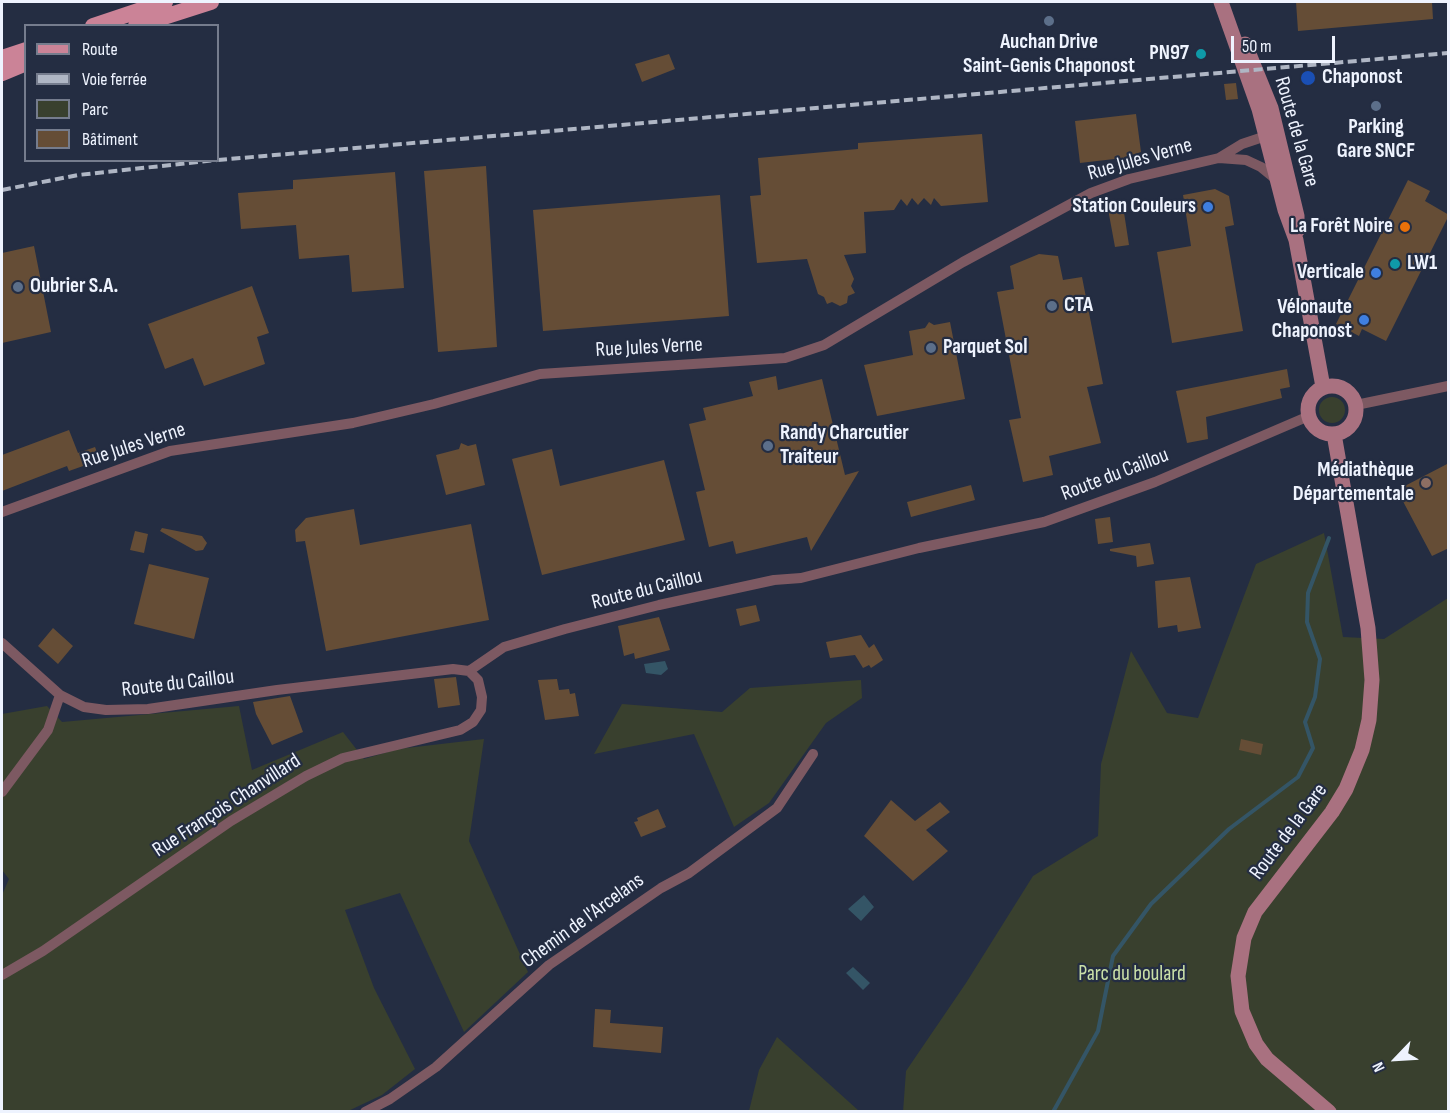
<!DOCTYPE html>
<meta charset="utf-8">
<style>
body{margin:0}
#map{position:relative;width:1450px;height:1113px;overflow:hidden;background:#242d42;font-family:"Sofia Sans Condensed",sans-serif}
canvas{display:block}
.frame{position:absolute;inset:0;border:3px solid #eef3fe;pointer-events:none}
.legend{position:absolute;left:24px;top:24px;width:195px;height:138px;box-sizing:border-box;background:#242d42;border:2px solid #757c8d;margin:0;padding:8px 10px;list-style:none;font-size:18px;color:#eef3fe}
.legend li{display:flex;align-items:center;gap:12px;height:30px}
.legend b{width:30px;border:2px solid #757c8d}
.north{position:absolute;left:1366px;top:1029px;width:60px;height:60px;-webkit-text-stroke:4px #242d42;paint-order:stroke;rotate:245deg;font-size:16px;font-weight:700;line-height:24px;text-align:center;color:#eef3fe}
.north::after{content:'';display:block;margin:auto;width:21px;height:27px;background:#eef3fe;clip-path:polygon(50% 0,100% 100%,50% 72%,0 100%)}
.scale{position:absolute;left:1231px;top:36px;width:104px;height:27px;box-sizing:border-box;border:3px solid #eef3fe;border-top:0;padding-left:8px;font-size:18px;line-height:21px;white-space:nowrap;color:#eef3fe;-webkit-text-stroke:4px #242d42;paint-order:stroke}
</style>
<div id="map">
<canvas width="1450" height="1113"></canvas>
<div class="frame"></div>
<ul class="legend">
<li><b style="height:8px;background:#cb8397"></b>Route</li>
<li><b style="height:8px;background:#afb6c4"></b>Voie ferrée</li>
<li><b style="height:16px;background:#39402e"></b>Parc</li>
<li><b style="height:16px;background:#654d36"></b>Bâtiment</li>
</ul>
<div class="north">N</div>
<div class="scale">50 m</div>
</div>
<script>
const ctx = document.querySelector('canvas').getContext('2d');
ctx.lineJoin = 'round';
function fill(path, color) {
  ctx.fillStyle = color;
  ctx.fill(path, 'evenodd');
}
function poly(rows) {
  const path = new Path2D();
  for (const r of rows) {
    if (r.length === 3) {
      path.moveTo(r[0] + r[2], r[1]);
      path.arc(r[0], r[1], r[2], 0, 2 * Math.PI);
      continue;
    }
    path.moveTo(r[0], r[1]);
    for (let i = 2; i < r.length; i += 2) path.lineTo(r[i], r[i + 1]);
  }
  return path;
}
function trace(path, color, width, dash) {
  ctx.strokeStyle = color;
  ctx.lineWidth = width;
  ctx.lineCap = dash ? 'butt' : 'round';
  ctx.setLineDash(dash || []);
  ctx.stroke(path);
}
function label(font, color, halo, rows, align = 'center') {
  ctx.font = font + ' "Sofia Sans Condensed",sans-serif';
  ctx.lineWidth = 4.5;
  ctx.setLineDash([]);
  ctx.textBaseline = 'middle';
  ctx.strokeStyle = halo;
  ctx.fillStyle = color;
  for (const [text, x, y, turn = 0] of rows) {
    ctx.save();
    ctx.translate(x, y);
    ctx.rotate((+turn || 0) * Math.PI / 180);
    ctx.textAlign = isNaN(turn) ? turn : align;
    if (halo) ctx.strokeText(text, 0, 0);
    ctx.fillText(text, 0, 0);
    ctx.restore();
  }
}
const green = poly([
 [1332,410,13],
 [1324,533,1343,637,1384,639,1448,598,1448,1111,903,1112,906,1071,966,983,1033,876,1098,836,1101,764,1131,651,1167,713,1198,718,1256,564],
 [861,680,862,698,826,723,769,803,734,827,694,734,594,754,622,704,722,712,750,688],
 [47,706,62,722,239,706,252,770,343,732,364,759,398,749,484,739,469,841,528,972,464,1032,400,893,345,910,374,988,415,1069,382,1095,346,1112,2,1111,2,895,9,879,2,870,2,714],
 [777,1037,859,1111,749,1111,759,1070]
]);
const water = poly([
 [665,661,668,669,661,675,646,673,644,664],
 [864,895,874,907,861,921,848,909],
 [853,967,870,983,863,990,846,973]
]);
const stream = poly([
 [1053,1112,1098,1031,1113,956,1151,904,1229,829,1298,777,1313,748,1305,722,1315,697,1320,659,1307,622,1308,593,1329,538]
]);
const building = poly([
 [1296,2,1432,2,1433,19,1298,31],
 [669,54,675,69,642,82,635,64],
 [1236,83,1238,99,1226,100,1224,84],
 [1136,114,1141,152,1123,158,1080,163,1075,121],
 [982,134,988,202,941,206,934,198,931,205,924,198,918,205,912,198,907,206,901,199,894,210,864,212,866,253,844,255,854,279,851,286,855,293,848,296,847,303,840,306,832,302,827,304,824,297,818,294,807,259,757,263,750,196,761,195,758,158,858,149,858,143],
 [486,166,497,347,438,352,424,171],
 [395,172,404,288,352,292,349,255,299,259,296,225,241,229,238,193,293,189,293,180],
 [1408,180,1430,191,1425,201,1449,215,1386,341,1362,329,1359,336,1336,324],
 [1215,189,1229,196,1234,225,1225,227,1243,331,1172,343,1157,252,1191,246,1183,195],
 [720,195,729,316,543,331,533,210],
 [1123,206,1129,245,1115,247,1108,209],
 [34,246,51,332,2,343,2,253],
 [1039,254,1058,256,1063,280,1082,277,1103,384,1087,387,1101,443,1049,456,1053,475,1023,482,1009,420,1021,418,997,292,1014,289,1010,266],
 [252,286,269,333,257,337,265,364,204,386,193,358,165,369,148,324],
 [929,322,934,325,950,322,965,399,877,416,864,365,913,355,909,331,925,328],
 [1287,369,1290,387,1280,389,1282,398,1206,417,1208,439,1187,443,1176,391],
 [776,376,778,390,822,379,845,475,859,471,811,551,807,537,736,554,733,541,709,547,696,492,705,490,689,424,706,420,703,408,753,396,749,382],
 [69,430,78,453,95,447,100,460,69,471,67,466,2,491,2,455],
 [461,443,468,446,476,444,485,485,446,495,436,455,459,449],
 [552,449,560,486,664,460,685,540,542,575,512,459],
 [1449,463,1449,548,1432,556,1397,490],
 [971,485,975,500,911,517,907,502],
 [354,509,360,545,471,524,489,620,326,651,305,541,296,542,295,530,306,518],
 [1110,517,1113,542,1098,544,1095,519],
 [162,528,202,536,207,543,203,550,196,551,160,531],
 [135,531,148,534,144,553,130,550],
 [1150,543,1154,564,1137,567,1136,556,1110,551,1110,549],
 [149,564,209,578,194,639,134,624],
 [1190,577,1201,628,1178,632,1177,625,1158,628,1155,581],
 [756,605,760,621,740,626,736,609],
 [659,617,670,650,635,659,634,653,624,656,618,626],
 [53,628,73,646,58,664,38,646],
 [861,635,869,648,874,644,883,660,871,668,869,665,863,668,855,655,830,658,826,642],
 [456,677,460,705,438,708,434,679],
 [557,679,559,690,569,689,570,694,575,693,579,716,545,720,538,680],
 [290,696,303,732,272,745,256,714,253,702],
 [1241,739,1263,744,1261,755,1239,750],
 [891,800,915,821,940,802,950,812,926,830,948,851,913,881,864,836],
 [658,809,666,827,641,837,634,822,638,821,637,818],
 [595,1009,611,1010,610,1023,663,1027,661,1053,593,1047]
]);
const minor = poly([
 [1219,158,1246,160,1261,167,1277,180],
 [1356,405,1448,386],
 [2,512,170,451,353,423,434,404,540,374,785,358,824,345,963,262,1091,193,1129,179,1219,158,1242,144,1266,136],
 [2,643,60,695,84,707,106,710,148,709,277,690,453,669,469,671,504,647,565,629,659,605,774,580,801,578,919,548,1044,522,1155,482,1309,416],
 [2,792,48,730,60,695],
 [2,975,43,951,231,821,306,776,343,758,460,730,473,722,481,710,482,697,478,680,469,671],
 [365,1112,390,1099,436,1067,549,965,661,888,689,873,777,808,813,754]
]);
const secondary = poly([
 [1221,2,1259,109,1285,210,1296,240,1323,387],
 [1245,44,1271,108,1297,216,1297,231],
 [1332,410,24],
 [1329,1112,1267,1059,1256,1044,1242,1011,1238,976,1244,938,1255,912,1332,812,1346,789,1362,750,1369,720,1372,680,1368,628,1334,434]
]);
const primary = poly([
 [93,26,165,2],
 [136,26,211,2],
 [2,58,26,50],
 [2,73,26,63]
]);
const rail = poly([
 [218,160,1448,53],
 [2,190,78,175,217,160]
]);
const markers = [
 [1049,21,6,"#5c6f8a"],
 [1201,54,6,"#0f9aa8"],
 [1308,78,8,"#1a4fb4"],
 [1376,106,6,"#5c6f8a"],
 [1208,207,6,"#3f7fe0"],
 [1405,227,6,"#e8710a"],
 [1395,264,6,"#0f9aa8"],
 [1376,273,6,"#3f7fe0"],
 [18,287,6,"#5c6f8a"],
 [1052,306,6,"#5c6f8a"],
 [1364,320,6,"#3f7fe0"],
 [931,348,6,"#5c6f8a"],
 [768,446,6,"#5c6f8a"],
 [1426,483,6,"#8d6e63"]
];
const poiNames = [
 ["Auchan Drive",1049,43,"center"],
 ["Saint-Genis Chaponost",1049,67,"center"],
 ["PN97",1189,54],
 ["Chaponost",1322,78,"left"],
 ["Parking",1376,128,"center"],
 ["Gare SNCF",1376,152,"center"],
 ["Station Couleurs",1196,207],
 ["La Forêt Noire",1393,227],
 ["LW1",1407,264,"left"],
 ["Verticale",1364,273],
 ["Oubrier S.A.",30,287,"left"],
 ["CTA",1064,306,"left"],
 ["Vélonaute",1352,308],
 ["Chaponost",1352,332],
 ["Parquet Sol",943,348,"left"],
 ["Randy Charcutier",780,434,"left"],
 ["Traiteur",780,458,"left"],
 ["Médiathèque",1414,471],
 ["Départementale",1414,495]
];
const streetNames = [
 ["Route de la Gare",1296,132,74],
 ["Rue Jules Verne",1140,160,-16],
 ["Rue Jules Verne",649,348,-3],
 ["Rue Jules Verne",134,446,-18],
 ["Route du Caillou",1115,475,-21],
 ["Route du Caillou",647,590,-14],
 ["Route du Caillou",178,684,-7],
 ["Rue François Chanvillard",227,806,-33],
 ["Route de la Gare",1289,832,-53],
 ["Chemin de l'Arcelans",583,921,-36]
];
const parkNames = [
 ["Parc du boulard",1132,975]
];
fill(green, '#39402e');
fill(water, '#345566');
trace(stream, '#345566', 4);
fill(building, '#654d36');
trace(minor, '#7d5962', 10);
trace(secondary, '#a97180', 15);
trace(primary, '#cb8397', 16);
trace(rail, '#afb6c4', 4, [9, 4.5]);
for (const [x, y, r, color] of markers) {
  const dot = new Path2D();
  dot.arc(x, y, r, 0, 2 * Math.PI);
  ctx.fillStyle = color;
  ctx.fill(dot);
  trace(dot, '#242d42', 2);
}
label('bold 21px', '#eef3fe', '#242d42', poiNames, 'right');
label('21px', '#eef3fe', '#242d42', streetNames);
label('21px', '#cae0a8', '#242d42', parkNames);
</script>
